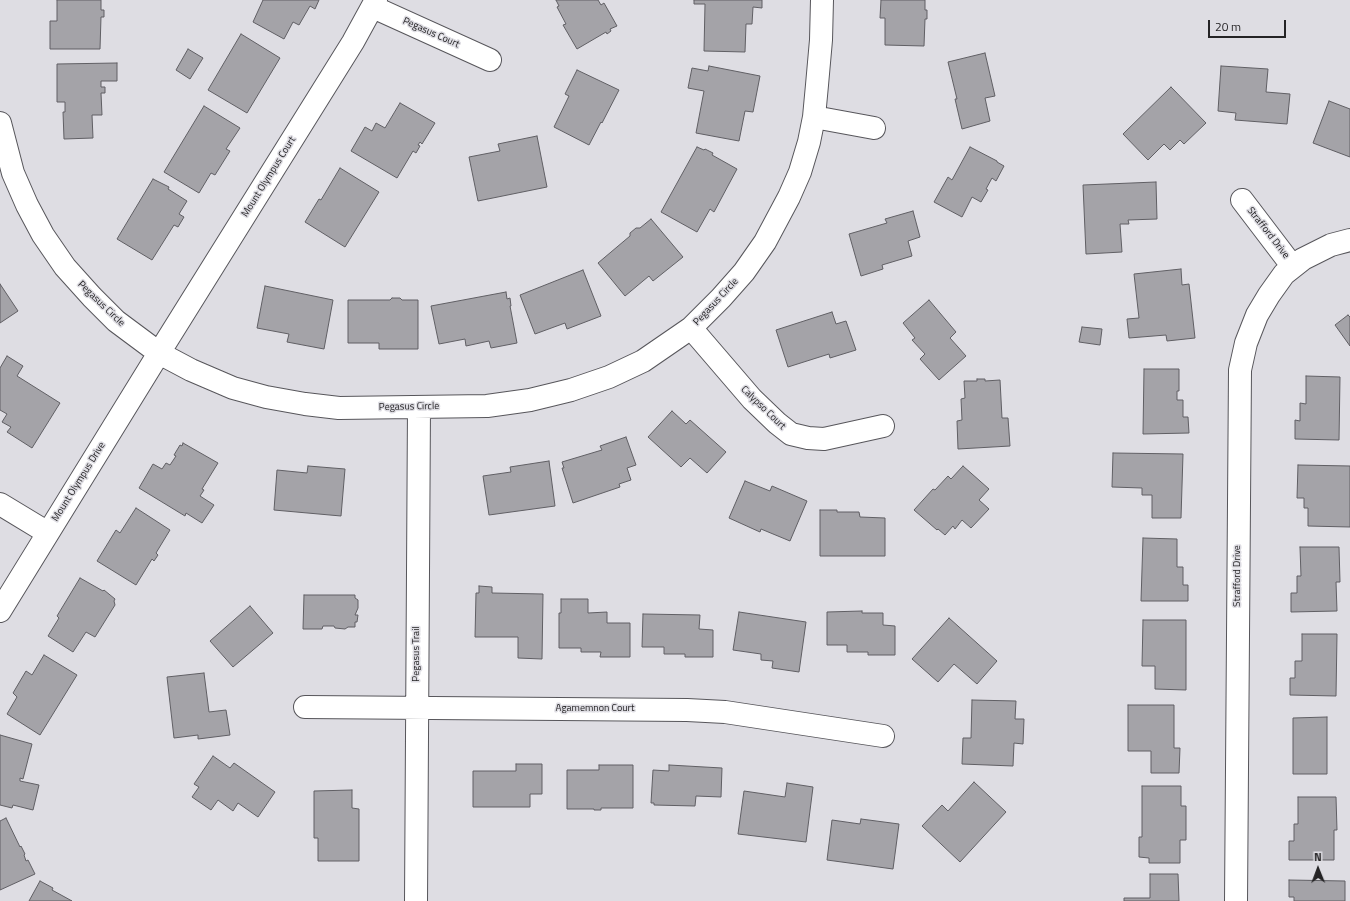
<!DOCTYPE html>
<style>
body{margin:0}
#map{position:relative;width:1350px;height:901px;overflow:hidden;background:#dedde3;font-family:"Titillium Web",sans-serif}
canvas{display:block}
.north{position:absolute;left:1298px;top:849px;width:40px;height:40px;-webkit-text-stroke:3px #dedde3;paint-order:stroke;rotate:359deg;font-size:11px;font-weight:700;line-height:16px;text-align:center;color:#242325}
.north::after{content:'';display:block;margin:auto;width:14px;height:18px;background:#242325;clip-path:polygon(50% 0,100% 100%,50% 72%,0 100%)}
.scale{position:absolute;left:1208px;top:20px;width:78px;height:18px;box-sizing:border-box;border:2px solid #242325;border-top:0;padding-left:5px;font-size:12px;line-height:14px;white-space:nowrap;color:#242325;-webkit-text-stroke:3px #dedde3;paint-order:stroke}
</style>
<div id="map">
<canvas width="1350" height="901"></canvas>
<div class="north">N</div>
<div class="scale">20 m</div>
</div>
<script>
const ctx = document.querySelector('canvas').getContext('2d');
ctx.lineJoin = 'round';
function fill(path, color) {
  ctx.fillStyle = color;
  ctx.fill(path, 'evenodd');
}
function poly(rows) {
  const path = new Path2D();
  for (const r of rows) {
    path.moveTo(r[0], r[1]);
    for (let i = 2; i < r.length; i += 2) path.lineTo(r[i], r[i + 1]);
  }
  return path;
}
function trace(path, color, width, dash) {
  ctx.strokeStyle = color;
  ctx.lineWidth = width;
  ctx.lineCap = dash ? 'butt' : 'round';
  ctx.setLineDash(dash || []);
  ctx.stroke(path);
}
function label(font, color, halo, rows, align = 'center') {
  ctx.font = font + ' "Titillium Web",sans-serif';
  ctx.lineWidth = 3;
  ctx.setLineDash([]);
  ctx.textBaseline = 'middle';
  ctx.strokeStyle = halo;
  ctx.fillStyle = color;
  for (const [text, x, y, turn = 0] of rows) {
    ctx.save();
    ctx.translate(x, y);
    ctx.rotate((+turn || 0) * Math.PI / 180);
    ctx.textAlign = isNaN(turn) ? turn : align;
    if (halo) ctx.strokeText(text, 0, 0);
    ctx.fillText(text, 0, 0);
    ctx.restore();
  }
}
const building = poly([
 [57,0,101,0,101,10,104,10,104,17,101,17,100,49,50,49,50,21,57,21,57,0],
 [263,0,319,0,315,9,310,6,299,25,293,22,284,39,253,22,263,0],
 [556,0,598,0,601,5,604,3,617,26,610,29,611,31,607,34,606,32,577,49,563,25,566,24,557,7,559,6,556,0],
 [694,0,762,0,762,8,753,7,752,24,746,24,745,52,704,51,705,4,694,4,694,0],
 [881,0,925,0,925,10,927,10,927,19,925,19,924,46,885,45,885,18,880,18,881,0],
 [241,34,280,58,247,113,208,90,241,34],
 [188,49,203,58,190,79,176,70,188,49],
 [985,53,995,96,985,98,990,121,962,129,955,99,957,99,948,62,985,53],
 [117,63,117,81,101,81,101,87,105,87,105,93,101,93,102,115,92,115,93,138,64,139,63,112,65,112,65,102,57,102,57,64,117,63],
 [709,66,760,76,753,112,745,111,739,141,696,133,704,91,688,88,692,68,708,71,709,66],
 [1221,66,1268,69,1266,92,1290,94,1287,124,1235,120,1236,113,1218,111,1221,66],
 [577,70,619,90,602,123,601,122,589,145,554,127,569,96,565,94,577,70],
 [1171,87,1206,123,1184,144,1180,140,1170,150,1164,144,1148,160,1123,134,1171,87],
 [1329,101,1350,109,1350,157,1313,143,1329,101],
 [400,103,435,123,422,144,420,142,418,145,420,146,416,153,413,151,397,178,351,151,365,127,372,131,376,123,385,128,400,103],
 [204,106,240,128,226,149,230,151,215,175,211,173,199,193,164,172,204,106],
 [537,136,547,187,478,201,469,157,500,151,498,144,537,136],
 [697,147,704,150,705,149,713,153,712,155,737,169,714,212,710,209,697,232,661,212,697,147],
 [970,147,997,161,997,162,1004,166,996,181,992,178,986,189,988,190,981,202,972,197,962,217,934,202,948,177,952,180,970,147],
 [340,168,379,192,345,247,305,222,319,199,321,200,340,168],
 [153,179,169,187,168,189,187,201,179,214,184,217,178,227,174,225,152,260,117,239,153,179],
 [1156,182,1157,219,1128,220,1129,224,1120,224,1122,252,1086,254,1083,185,1156,182],
 [913,211,920,237,908,241,912,256,882,265,883,269,861,276,849,234,887,223,885,219,913,211],
 [651,219,683,257,653,281,649,276,625,296,598,263,630,236,630,233,636,228,640,228,651,219],
 [1181,269,1182,285,1189,284,1195,338,1167,341,1166,335,1129,338,1127,319,1139,318,1134,274,1181,269],
 [583,270,601,316,567,329,565,323,535,334,520,295,583,270],
 [0,284,18,311,0,323,0,284],
 [265,286,333,300,324,349,287,342,289,334,257,328,265,286],
 [506,292,507,299,510,298,511,306,510,306,517,343,491,348,489,341,466,346,465,339,439,344,431,306,506,292],
 [392,298,400,298,402,300,418,300,418,349,379,349,379,343,348,343,348,300,390,300,392,298],
 [929,300,956,332,950,338,966,356,939,380,920,359,925,354,912,340,915,338,903,323,929,300],
 [832,312,836,324,846,321,856,350,830,358,829,354,788,367,776,330,832,312],
 [1348,315,1350,317,1350,346,1335,325,1348,315],
 [1082,327,1102,329,1100,345,1079,342,1082,327],
 [7,356,23,366,17,376,60,403,32,448,7,432,11,427,2,422,7,414,0,410,0,368,7,356],
 [1144,369,1179,369,1179,391,1177,391,1177,400,1183,400,1183,417,1188,417,1189,433,1143,434,1144,369],
 [1306,376,1340,377,1339,440,1295,439,1295,420,1300,421,1300,403,1306,404,1306,376],
 [977,379,985,379,985,381,1000,380,1002,418,1008,418,1010,446,958,449,957,421,962,420,961,399,965,398,964,381,977,381,977,379],
 [672,411,686,424,690,420,726,452,707,473,690,458,681,467,648,437,672,411],
 [626,437,636,465,627,468,631,480,619,484,620,487,573,503,562,468,564,468,562,462,602,450,600,446,626,437],
 [183,443,218,463,202,489,204,490,200,496,214,505,202,523,186,513,185,516,139,488,153,464,162,469,166,463,170,465,176,456,174,455,180,445,182,446,183,443],
 [1113,453,1183,454,1181,518,1152,518,1152,495,1142,495,1142,488,1112,487,1113,453],
 [549,461,555,506,489,515,483,476,511,472,510,467,549,461],
 [1298,465,1350,466,1350,527,1308,526,1308,508,1304,508,1304,498,1297,498,1298,465],
 [308,466,345,469,341,516,274,510,277,470,307,473,308,466],
 [963,466,989,489,979,500,989,509,971,528,962,520,955,529,953,526,945,535,938,529,937,530,914,510,933,489,935,490,948,476,951,479,963,466],
 [745,481,770,491,772,486,807,501,790,541,761,529,760,532,729,518,745,481],
 [136,508,170,530,156,553,158,555,154,561,152,559,136,585,97,561,116,530,120,533,136,508],
 [820,510,837,510,837,512,859,512,860,517,885,518,885,556,820,556,820,510],
 [1143,538,1177,539,1177,567,1183,567,1183,585,1188,585,1188,601,1141,601,1143,538],
 [1300,547,1339,547,1340,582,1336,582,1337,611,1291,612,1291,593,1297,593,1297,576,1301,576,1300,547],
 [80,578,103,591,104,590,115,599,114,601,115,605,95,637,86,632,73,652,48,636,59,618,57,616,80,578],
 [479,586,492,587,492,593,543,594,542,659,518,658,518,637,475,637,476,593,479,593,479,586],
 [304,595,355,595,355,598,358,600,358,608,355,615,358,615,357,622,355,622,355,627,348,627,345,629,335,628,334,626,323,626,322,629,303,629,304,595],
 [561,599,588,599,588,613,607,612,607,623,630,623,630,657,600,657,601,652,581,652,581,648,559,648,559,613,561,613,561,599],
 [250,606,273,633,233,667,210,641,250,606],
 [862,611,862,613,883,613,883,625,895,626,895,655,868,655,868,652,847,652,847,645,827,645,827,612,862,611],
 [739,612,806,622,799,672,772,668,773,661,761,660,761,654,733,650,739,612],
 [643,614,700,615,699,629,713,630,713,657,685,657,685,654,664,654,664,647,642,647,643,614],
 [949,618,997,661,977,684,954,664,938,682,912,659,949,618],
 [1143,620,1186,620,1186,690,1155,689,1155,666,1142,666,1143,620],
 [1302,634,1337,634,1336,696,1290,695,1290,678,1295,678,1295,661,1302,661,1302,634],
 [44,655,77,675,40,735,7,714,17,697,13,693,26,671,32,675,44,655],
 [204,673,209,712,226,710,230,735,198,739,198,735,174,738,167,677,204,673],
 [972,700,1016,701,1015,719,1024,719,1023,744,1014,743,1013,766,962,764,963,738,971,738,972,700],
 [1128,705,1174,705,1174,748,1180,748,1179,773,1151,773,1151,751,1128,751,1128,705],
 [1327,717,1327,774,1293,774,1293,718,1327,717],
 [0,735,32,744,23,779,20,778,20,781,39,785,33,810,13,805,12,808,0,805,0,735],
 [213,756,230,768,234,763,275,792,258,817,238,803,233,811,218,800,211,810,192,797,199,787,194,784,213,756],
 [516,764,542,764,542,794,530,794,530,807,473,807,473,771,516,771,516,764],
 [599,765,633,765,633,808,601,808,601,810,594,810,594,809,567,809,567,770,599,770,599,765],
 [669,765,722,768,721,797,696,796,695,806,654,805,654,803,651,803,653,770,669,771,669,765],
 [974,782,1006,812,960,862,922,826,942,805,948,811,974,782],
 [787,783,813,787,806,842,738,834,744,791,785,797,787,783],
 [1142,786,1181,786,1181,806,1186,806,1186,840,1180,840,1180,863,1149,863,1149,858,1139,857,1139,837,1142,837,1142,786],
 [352,790,352,808,359,809,359,861,318,861,318,838,314,838,314,791,352,790],
 [1298,797,1336,797,1337,830,1334,830,1334,860,1289,860,1289,841,1294,841,1294,824,1298,824,1298,797],
 [6,818,20,847,21,846,25,854,24,855,26,861,28,860,35,874,0,890,0,821,6,818],
 [861,819,899,824,893,869,827,860,832,820,860,824,861,819],
 [1150,874,1178,874,1179,901,1124,901,1124,898,1150,898,1150,874],
 [1289,880,1345,881,1345,901,1294,901,1294,897,1289,897,1289,880],
 [40,881,53,888,52,890,72,901,29,901,40,881]
]);
const minor = poly([
 [373,7,490,60],
 [814,117,874,128],
 [0,123,13,173,27,205,43,235,65,267,92,297,116,321,159,353,191,370,233,388,266,397,305,404,339,408,487,406,530,400,571,390,609,377,643,361,691,328,721,298,744,272,765,242,789,197,800,172,809,142,814,117,817,85,821,40,822,0],
 [1242,200,1293,267],
 [691,328,752,399,777,423,791,434,808,438,824,439,883,426],
 [0,504,48,533],
 [0,611,159,353,353,42,376,0],
 [305,707,687,710,725,712,883,736],
 [416,901,419,407],
 [1236,901,1240,370,1246,343,1257,315,1269,295,1284,274,1303,259,1331,245,1350,240]
]);
const streetNames = [
 ["Pegasus Court",431,33,24],
 ["Mount Olympus Court",269,177,-58],
 ["Strafford Drive",1268,233,52],
 ["Pegasus Circle",716,302,-47],
 ["Pegasus Circle",101,304,44],
 ["Pegasus Circle",409,407,-1],
 ["Calypso Court",763,408,44],
 ["Mount Olympus Drive",79,482,-58],
 ["Strafford Drive",1238,576,-90],
 ["Pegasus Trail",417,654,-90],
 ["Agamemnon Court",595,709]
];
fill(building, '#a4a3a8');
trace(building, '#605f64', 1);
trace(minor, '#57565b', 24);
trace(minor, '#fff', 22);
label('10px', '#242325', '#dedde3', streetNames);
</script>
